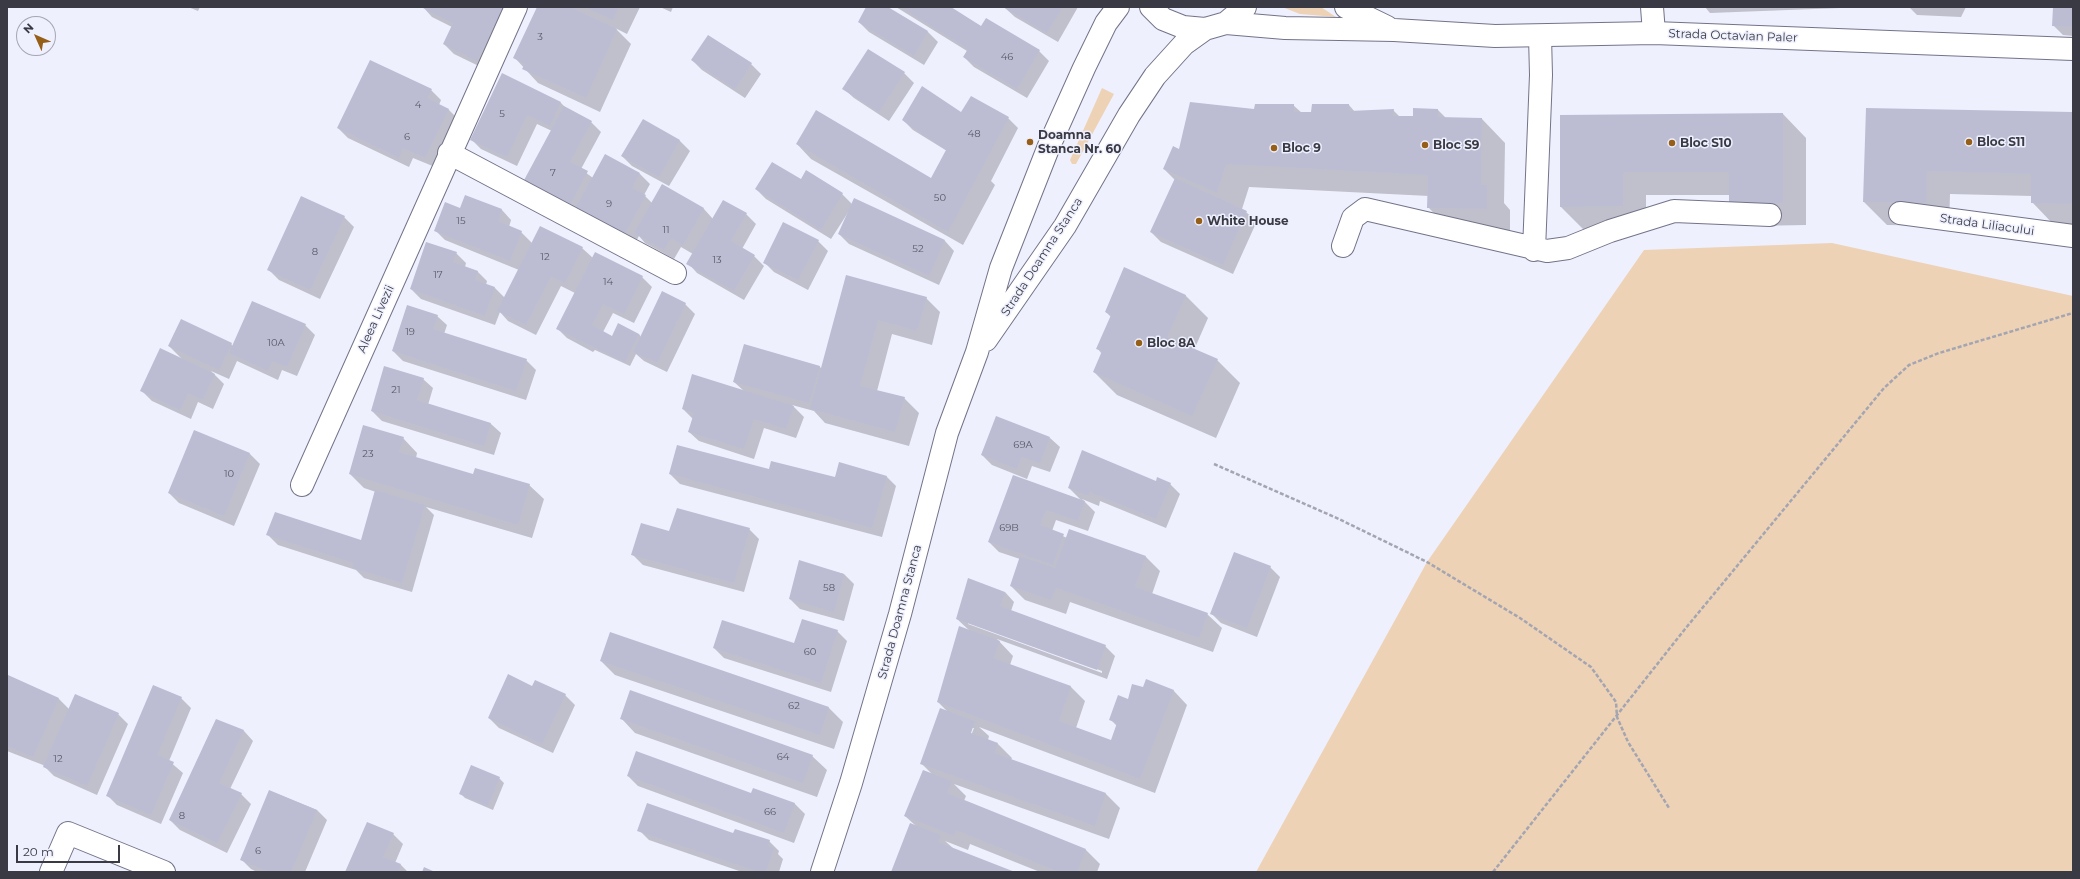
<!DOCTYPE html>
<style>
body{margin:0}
#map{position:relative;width:2080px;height:879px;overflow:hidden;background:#eff0fe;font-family:Montserrat,sans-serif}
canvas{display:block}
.frame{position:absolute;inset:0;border:8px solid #393a43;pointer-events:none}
.north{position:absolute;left:16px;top:16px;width:40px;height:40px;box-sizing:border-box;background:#eff0fe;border:1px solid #a6a7b3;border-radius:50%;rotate:315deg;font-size:11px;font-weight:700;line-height:16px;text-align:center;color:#393a43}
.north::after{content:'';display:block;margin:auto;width:14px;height:18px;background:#965f18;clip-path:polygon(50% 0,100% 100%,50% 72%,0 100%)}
.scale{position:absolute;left:16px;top:845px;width:104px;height:18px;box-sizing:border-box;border:2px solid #393a43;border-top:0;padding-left:5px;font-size:12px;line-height:14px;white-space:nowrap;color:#393a43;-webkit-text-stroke:3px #eff0fe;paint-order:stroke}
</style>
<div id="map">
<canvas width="2080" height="879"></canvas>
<div class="frame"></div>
<div class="north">N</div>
<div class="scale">20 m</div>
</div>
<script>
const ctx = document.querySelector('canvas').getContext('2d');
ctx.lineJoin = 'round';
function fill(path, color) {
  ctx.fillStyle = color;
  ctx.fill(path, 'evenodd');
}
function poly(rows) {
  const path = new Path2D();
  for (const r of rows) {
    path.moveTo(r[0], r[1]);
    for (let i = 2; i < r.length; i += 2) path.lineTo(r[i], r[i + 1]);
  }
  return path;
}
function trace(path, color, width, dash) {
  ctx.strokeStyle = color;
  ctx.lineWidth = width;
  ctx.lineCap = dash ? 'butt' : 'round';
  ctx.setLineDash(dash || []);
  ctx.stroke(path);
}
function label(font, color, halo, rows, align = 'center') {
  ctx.font = font + ' Montserrat,sans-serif';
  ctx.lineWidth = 3;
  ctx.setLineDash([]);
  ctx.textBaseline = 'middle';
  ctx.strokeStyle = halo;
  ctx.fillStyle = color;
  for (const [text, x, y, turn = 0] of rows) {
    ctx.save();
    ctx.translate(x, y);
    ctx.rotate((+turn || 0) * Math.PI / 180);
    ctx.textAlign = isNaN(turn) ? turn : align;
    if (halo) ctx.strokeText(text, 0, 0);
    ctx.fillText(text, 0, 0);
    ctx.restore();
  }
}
const green = poly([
 [1282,7,1321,7,1336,17,1300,14],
 [1102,88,1114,94,1076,164,1072,164,1070,160],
 [1832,243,2073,296,2073,872,1256,872,1427,562,1644,250]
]);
const shadow = poly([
 [188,7,200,7,198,11],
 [423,7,504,7,487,70,454,54,444,44,452,27,432,17],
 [538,7,640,7,627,34,615,28,631,44,600,112,538,83,515,58],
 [660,7,673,7,671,12],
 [868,7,886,7,928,32,938,42,924,65,869,32,859,22],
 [896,7,949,7,982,27,1039,51,1049,61,1027,98,974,67,964,57,967,51],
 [1078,7,1058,42,1015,17,1005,8],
 [1705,7,1867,7,1710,13],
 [1909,7,1966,7,1961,17,1917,15],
 [2054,7,2073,7,2073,36,2063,35,2053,25],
 [692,60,751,64,761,74,745,98,702,70],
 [904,73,914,83,889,121,854,98,844,89],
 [502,75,561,103,566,108,591,122,601,132,581,169,593,178,640,174,650,184,644,195,652,203,662,185,704,209,713,219,746,214,756,224,742,249,754,256,764,266,744,300,697,273,688,263,693,254,681,247,674,259,645,243,639,236,634,245,534,192,552,131,537,124,517,166,481,149,471,139],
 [431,90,441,100,439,105,448,109,458,119,435,167,413,158,409,167,348,138,338,128],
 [1293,105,1302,113,1312,113,1349,105,1355,112,1393,110,1400,117,1414,117,1414,110,1438,110,1447,119,1482,119,1505,143,1504,203,1510,210,1510,232,1451,231,1428,207,1429,196,1249,187,1242,209,1257,221,1233,274,1161,242,1151,232,1175,180,1164,169,1180,150,1255,111],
 [1867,109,2073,113,2073,226,2055,226,2032,202,2032,196,1950,194,1949,226,1887,225,1864,202],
 [962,114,1008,118,1018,128,991,181,995,185,963,245,811,159,797,144,932,179,947,151,913,130,903,120],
 [1783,114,1806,138,1806,225,1753,226,1730,203,1730,195,1646,195,1646,229,1584,230,1561,207,1561,116],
 [643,120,680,141,690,151,669,186,632,166,622,156],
 [801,181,842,194,852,204,945,241,954,251,939,285,849,244,839,234,849,211,831,239,766,199,756,189],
 [460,209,502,210,511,220,509,227,521,232,532,243,582,248,593,258,642,277,652,287,634,323,613,313,603,332,613,337,639,334,641,337,685,304,695,314,667,372,644,361,636,354,630,366,595,350,593,352,567,338,557,328,575,293,561,286,536,335,508,321,500,312,495,325,421,299,411,289,456,253,466,263,465,267,477,271,487,281,486,285,495,288,505,298,519,270,445,240,435,230],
 [344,217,354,227,320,299,279,280,269,270],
 [818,241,828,251,808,290,774,272,764,262],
 [847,276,926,298,940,312,932,345,892,334,877,391,904,398,919,413,909,446,825,423,814,411,792,405,804,417,796,438,764,428,754,459,699,441,689,432,693,419,683,409,744,391,734,382,819,366,822,369],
 [1185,295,1208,318,1194,350,1217,360,1240,383,1216,438,1117,395,1094,372,1102,354,1097,348,1111,317,1106,312],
 [437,316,447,325,444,334,526,360,536,370,526,400,403,361,393,351],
 [305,325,315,335,297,376,282,370,278,380,237,361,229,379,211,371,224,384,213,409,198,402,191,419,152,401,142,391,182,359,169,346,231,344,233,346],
 [423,379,433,388,428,405,491,424,501,433,494,455,382,421,372,411],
 [195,431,250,454,260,464,234,526,179,503,169,493],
 [403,438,417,453,416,458,474,475,529,485,544,499,532,538,426,507,434,515,412,592,364,578,356,570,278,545,268,535,362,541,376,492,364,488,350,474],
 [1050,438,1060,447,1050,472,1032,466,1027,479,992,465,982,455],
 [769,470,835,478,886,476,896,486,882,537,680,484,670,474],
 [1013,476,1082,501,1069,488,1156,482,1170,484,1180,494,1166,528,1100,501,1099,506,1082,499,1095,512,1088,531,1056,520,1052,531,1067,538,1069,530,1146,557,1160,571,1152,594,1207,614,1222,628,1213,652,1070,602,1066,614,1025,600,1011,586,1020,559,999,552,989,542],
 [749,529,759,539,744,592,643,565,633,555,670,533],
 [800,562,844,574,854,584,844,621,800,609,790,599],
 [1270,567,1280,577,1257,637,1221,623,1211,613],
 [1005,592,1014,602,1011,611,1105,646,1115,656,1107,679,997,639,1013,656,1010,665,1071,687,1085,701,1076,728,1112,741,1117,726,1110,719,1129,700,1143,689,1173,690,1187,705,1155,793,979,727,989,736,988,740,998,744,1012,758,1011,760,1106,794,1120,808,1109,839,954,784,966,796,964,801,1086,850,1100,864,1097,872,1040,872,970,844,968,850,945,841,954,849,1012,872,892,872,916,826,905,816,932,774,921,763,949,713,938,702,970,631,957,619],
 [968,622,1102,671,1102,673,968,624],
 [971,728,974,728,970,738],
 [837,631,847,641,831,692,724,658,714,648,795,645],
 [601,661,829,708,843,722,834,749,615,675],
 [8,676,59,699,69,709,118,714,128,724,97,795,54,776,43,765,7,751],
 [533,687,565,695,575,705,553,753,499,728,489,718],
 [181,698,191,708,169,761,183,773,161,824,117,805,107,795],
 [621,718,812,756,827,770,817,797,635,733],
 [216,720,244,731,253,741,230,789,241,794,251,804,227,853,180,830,170,820],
 [628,776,752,794,754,789,795,804,805,814,794,843,638,786],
 [499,778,504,783,493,810,465,798,460,793],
 [270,791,317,810,327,820,305,872,257,872,251,869,241,859],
 [639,830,733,834,769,841,779,851,778,854,783,859,779,872,742,872,649,840],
 [393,834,403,844,395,863,401,865,408,872,346,872]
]);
const building = poly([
 [421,7,504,7,477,61,443,44,453,23],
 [537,7,570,7,617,29,586,98,522,69,525,64,513,58],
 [585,7,619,7,613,20],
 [866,7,888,7,928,31,914,56,858,22],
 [901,7,951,7,981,26,986,18,1040,50,1017,89,963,57,968,49],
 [1003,7,1063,7,1047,33],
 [2053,7,2073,7,2073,27,2052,26],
 [708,35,752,63,735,89,691,60],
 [868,49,905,72,879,112,842,89],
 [370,60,432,89,427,98,449,109,425,158,403,148,399,158,337,128],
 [502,73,561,102,550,126,527,115,507,157,470,140],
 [922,86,961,112,971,96,1009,117,948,232,796,144,816,110,931,178,946,150,902,120],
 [1190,102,1254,109,1255,104,1294,104,1294,112,1311,112,1312,104,1349,104,1349,111,1394,109,1393,116,1413,116,1413,108,1438,109,1438,117,1482,118,1481,185,1487,185,1487,209,1427,208,1428,175,1226,164,1217,193,1163,169,1173,146,1179,149],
 [564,106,592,121,570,162,588,171,569,207,523,182],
 [1866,108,2073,112,2073,204,2031,203,2031,174,1927,171,1926,203,1863,202],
 [1783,113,1783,203,1729,203,1729,172,1623,172,1623,206,1560,207,1560,115],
 [643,119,680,140,659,177,621,156],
 [605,154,640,173,632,188,646,195,624,235,575,209],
 [772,162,801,179,806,170,843,193,821,230,755,189],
 [1175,178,1247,211,1223,265,1150,232],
 [662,184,704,208,683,245,671,238,664,250,634,233],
 [465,195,502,209,498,221,522,231,510,261,434,231,445,202,460,208],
 [301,196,345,216,310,290,267,270],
 [854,198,945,240,929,276,838,234],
 [723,200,747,213,731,241,755,255,734,291,686,264],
 [783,222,819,240,798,280,763,263],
 [540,226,583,247,565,283,551,276,526,325,497,311],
 [426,242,457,252,453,262,478,271,475,280,495,287,485,316,410,289],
 [595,252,643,276,624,314,603,304,592,325,612,336,618,323,639,334,625,362,556,329],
 [1124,267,1186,295,1167,337,1218,359,1192,416,1093,372,1102,351,1096,349,1111,315,1105,312],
 [846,275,927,297,917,331,878,320,860,386,905,397,895,432,810,409],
 [662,291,686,303,657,363,633,352],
 [252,301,306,324,287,367,272,361,268,371,229,353],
 [407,305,438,315,433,329,527,359,516,391,392,351],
 [181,319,232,343,219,370,168,346],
 [744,344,820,366,809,403,733,382],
 [160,348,215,374,203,400,188,393,180,410,140,391],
 [384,366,424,378,417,400,491,423,484,446,371,411],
 [692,374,794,406,786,429,754,419,744,449,688,432,694,413,682,409],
 [996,416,1050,437,1040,463,1022,457,1017,469,981,455],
 [363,425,404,437,399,452,473,474,475,468,530,484,518,525,349,474],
 [194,430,250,453,224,516,168,493],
 [677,445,769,469,771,461,835,477,839,462,887,476,872,528,669,474],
 [1082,450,1156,481,1157,477,1171,483,1156,519,1090,492,1089,496,1068,488],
 [1013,475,1085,501,1078,521,1046,510,1040,525,1064,534,1053,565,988,542],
 [375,490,425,505,402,583,353,568,354,563,266,535,275,512,361,540],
 [677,508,750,528,734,583,631,555,641,523,669,531],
 [1069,529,1146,556,1135,587,1208,613,1199,638,1056,588,1051,600,1010,586,1020,556,1055,568],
 [1234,552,1271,566,1247,628,1210,614],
 [799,560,844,574,834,612,789,599],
 [968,578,1005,592,1000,606,1106,645,1097,670,956,619],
 [802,619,838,630,821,683,713,648,722,620,794,643],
 [959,626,1000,641,993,658,1071,686,1059,721,1111,740,1117,723,1109,720,1118,695,1128,699,1132,684,1143,687,1146,679,1174,690,1140,779,937,702],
 [610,632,829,707,820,735,600,661],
 [508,674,532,686,535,680,566,694,542,744,488,718],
 [8,675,59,698,33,757,7,746],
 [153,685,182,697,157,755,174,762,151,815,106,796],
 [630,690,813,755,803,783,620,719],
 [75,694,119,713,87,786,43,767],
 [940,708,975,721,971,733,998,743,994,753,1106,793,1095,826,920,764],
 [216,719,244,730,219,783,242,793,217,843,169,820],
 [636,751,751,793,753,788,795,803,784,833,627,776],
 [471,765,500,777,488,806,459,794],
 [923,770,952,781,947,793,1086,849,1077,872,1059,872,956,830,954,836,904,816],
 [269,790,317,810,291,872,269,872,240,860],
 [647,803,733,833,735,829,770,840,768,846,774,848,766,872,759,872,637,831],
 [367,822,394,833,383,857,401,864,398,872,345,872],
 [910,823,941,835,938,842,1015,872,891,872],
 [424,867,435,872,422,872]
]);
const path = poly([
 [1214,464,1339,519,1427,562,1520,618,1591,667,1616,702,1617,717,1628,742,1669,808],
 [1493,872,1685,629,1884,388,1909,365,1939,353,2073,313]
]);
const minor = poly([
 [1652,7,1654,33],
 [449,153,675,273],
 [1900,213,2073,236],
 [1343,246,1353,218,1365,209,1547,251,1568,248,1610,231,1674,211,1770,215],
 [1534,250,1541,75,1540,36],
 [302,485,516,7],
 [51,872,68,833,164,872]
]);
const major = poly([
 [1151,7,1163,19,1183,27,1205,29,1226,23,1245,7],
 [1346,7,1387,27],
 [1226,23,1285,28,1394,30,1495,36,1654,33,2073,49],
 [986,340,1065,226,1129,115,1155,76,1184,44,1205,29],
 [822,872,851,783,900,614,947,433,977,352,1001,268,1049,146,1084,68,1106,23,1118,7]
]);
const markers = [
 [1030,142,4,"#965f18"],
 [1969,142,4,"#965f18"],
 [1672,143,4,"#965f18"],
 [1425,145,4,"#965f18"],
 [1274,148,4,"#965f18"],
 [1199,221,4,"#965f18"],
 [1139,343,4,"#965f18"]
];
const numberNames = [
 ["3",540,37],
 ["46",1007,57],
 ["4",418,105],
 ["5",502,114],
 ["48",974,134],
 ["6",407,137],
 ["7",553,173],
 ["50",940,198],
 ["9",609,204],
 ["15",461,221],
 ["11",666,230],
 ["52",918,249],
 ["8",315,252],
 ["12",545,257],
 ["13",717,260],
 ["17",438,275],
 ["14",608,282],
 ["19",410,332],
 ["10A",276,343],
 ["21",396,390],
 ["69A",1023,445],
 ["23",368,454],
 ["10",229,474],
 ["69B",1009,528],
 ["58",829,588],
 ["60",810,652],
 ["62",794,706],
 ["64",783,757],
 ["12",58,759],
 ["66",770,812],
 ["8",182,816],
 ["6",258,851]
];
const streetNames = [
 ["Strada Octavian Paler",1733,36,2],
 ["Strada Liliacului",1987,225,8],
 ["Strada Doamna Stanca",1042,257,-57],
 ["Aleea Livezii",376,319,-66],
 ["Strada Doamna Stanca",900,612,-75]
];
const poiNames = [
 ["Doamna",1038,135],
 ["Stanca Nr. 60",1038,149],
 ["Bloc S11",1977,142],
 ["Bloc S10",1680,143],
 ["Bloc S9",1433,145],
 ["Bloc 9",1282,148],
 ["White House",1207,221],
 ["Bloc 8A",1147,343]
];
fill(green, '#edd2b6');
fill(shadow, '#0003');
fill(building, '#bcbdd3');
trace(minor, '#727388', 24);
trace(major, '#727388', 24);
trace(path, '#a4a5b1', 2.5, [4, 2]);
trace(minor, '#fff', 22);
trace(major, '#fff', 22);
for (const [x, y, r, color] of markers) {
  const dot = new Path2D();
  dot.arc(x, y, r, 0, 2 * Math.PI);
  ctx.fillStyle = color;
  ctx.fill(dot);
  trace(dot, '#eff0fe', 1.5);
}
label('10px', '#5a5b67', null, numberNames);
label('12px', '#393a43', '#eff0fe', streetNames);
label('bold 12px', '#393a43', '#eff0fe', poiNames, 'left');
</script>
